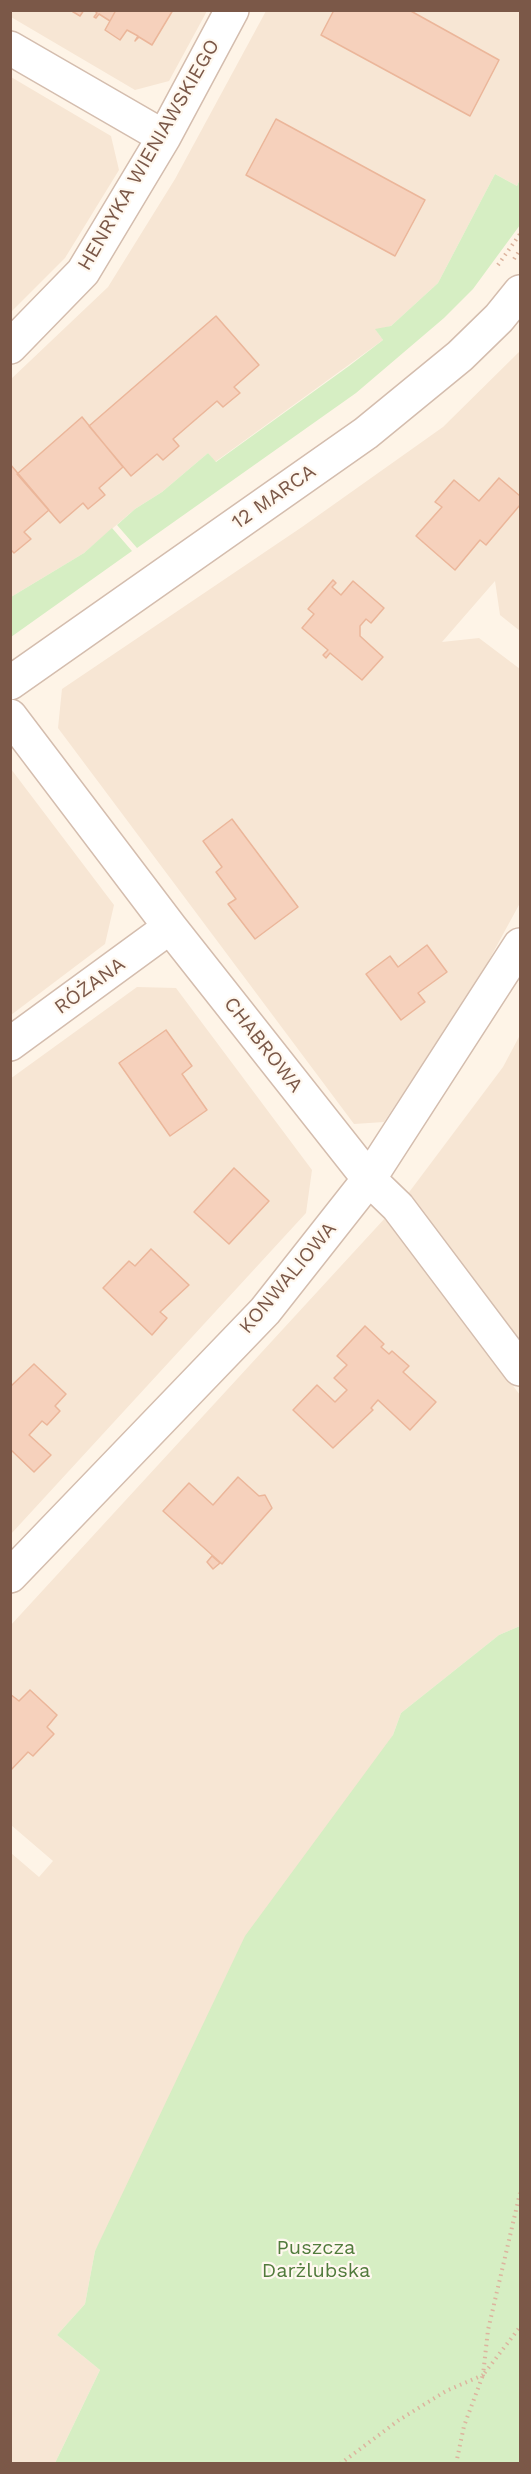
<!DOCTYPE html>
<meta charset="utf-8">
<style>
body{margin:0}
#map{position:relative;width:531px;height:2474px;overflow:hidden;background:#fef4e7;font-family:"Work Sans",sans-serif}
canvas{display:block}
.frame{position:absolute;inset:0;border:12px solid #7b5848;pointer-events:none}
</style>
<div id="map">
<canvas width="531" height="2474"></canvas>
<div class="frame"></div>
</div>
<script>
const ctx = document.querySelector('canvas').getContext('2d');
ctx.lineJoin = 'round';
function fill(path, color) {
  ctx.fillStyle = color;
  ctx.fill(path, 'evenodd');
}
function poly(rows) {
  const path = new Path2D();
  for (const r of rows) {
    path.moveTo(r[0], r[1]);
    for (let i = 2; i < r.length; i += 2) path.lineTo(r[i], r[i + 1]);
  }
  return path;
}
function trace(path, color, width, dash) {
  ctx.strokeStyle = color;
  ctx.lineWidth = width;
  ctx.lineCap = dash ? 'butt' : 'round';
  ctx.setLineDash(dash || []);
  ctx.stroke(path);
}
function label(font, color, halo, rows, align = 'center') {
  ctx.font = font + ' "Work Sans",sans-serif';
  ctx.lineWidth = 4.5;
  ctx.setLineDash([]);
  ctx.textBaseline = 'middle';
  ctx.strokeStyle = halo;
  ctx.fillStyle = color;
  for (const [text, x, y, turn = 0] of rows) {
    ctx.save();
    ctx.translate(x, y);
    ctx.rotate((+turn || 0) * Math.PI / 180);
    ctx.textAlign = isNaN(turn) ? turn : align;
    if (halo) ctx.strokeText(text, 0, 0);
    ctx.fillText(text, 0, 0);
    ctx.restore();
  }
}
const residential = poly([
 [11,10,207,11,169,81,135,90,11,17],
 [266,11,520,11,520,179,517,186,495,174,438,283,391,326,376,330,383,340,215,462,208,453,162,492,135,509,84,553,11,597,10,380,108,287,175,179],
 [11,77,111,136,119,170,65,258,11,312],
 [520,351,520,631,500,615,495,581,442,642,479,638,520,669,520,903,476,984,384,1122,354,1124,58,728,62,689,302,527,443,427],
 [11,769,114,905,105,944,11,1015],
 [137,987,176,988,312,1170,306,1213,11,1534,10,1079],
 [520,1035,520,1345,407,1195,503,1067],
 [386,1217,520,1395,520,1626,499,1635,401,1713,393,1735,95,2251,85,2304,57,2335,100,2370,55,2463,11,2463,11,1853,39,1877,53,1861,11,1825,10,1626]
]);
const green = poly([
 [495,174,517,186,520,179,520,225,473,289,444,318,356,393,137,548,117,525,135,509,162,492,208,453,216,462,349,366,383,340,375,329,391,326,438,283],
 [112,528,132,551,11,637,11,597,84,553],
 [520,1626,520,2463,55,2463,100,2370,57,2335,85,2304,95,2251,245,1936,393,1735,401,1713,499,1635]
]);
const building = poly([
 [70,10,84,10,80,16,70,10],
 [94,10,116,10,110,21,99,14,96,18,94,17,97,13,94,10],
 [116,10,173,10,152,45,139,37,135,41,138,36,127,30,120,40,105,30,116,10],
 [334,10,409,10,499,60,470,116,321,35,334,10],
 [276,119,425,200,395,256,246,175,276,119],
 [216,316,259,365,234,387,240,393,223,407,217,401,173,439,179,446,163,460,157,454,131,476,89,426,216,316],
 [82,417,123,467,99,488,105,495,88,509,83,503,60,523,17,474,82,417],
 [10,464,49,510,24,532,31,539,14,553,10,549,10,464],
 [499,478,520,496,520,505,486,545,480,540,455,570,416,536,442,507,435,502,454,480,479,501,499,478],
 [333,580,336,583,332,587,341,595,353,581,384,608,371,623,366,619,360,626,360,636,383,657,362,680,330,653,326,658,323,655,328,650,302,628,314,614,308,609,333,580],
 [232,819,298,907,255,939,228,904,236,899,216,872,222,867,203,841,232,819],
 [427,945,447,972,418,993,425,1002,401,1020,366,974,390,956,398,967,427,945],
 [166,1030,192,1066,182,1074,207,1110,170,1136,119,1063,166,1030],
 [234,1168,269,1201,229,1244,194,1212,234,1168],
 [151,1249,189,1285,160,1312,167,1318,152,1335,103,1288,129,1261,135,1266,151,1249],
 [365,1326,384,1344,381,1347,389,1354,392,1351,409,1366,403,1372,436,1402,410,1430,378,1400,371,1408,373,1410,333,1448,293,1410,317,1385,335,1402,347,1390,334,1378,347,1365,337,1356,365,1326],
 [34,1364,66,1394,55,1406,60,1411,47,1425,42,1421,29,1435,51,1455,34,1472,10,1449,10,1387,34,1364],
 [238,1477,259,1496,265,1495,272,1508,222,1564,163,1511,189,1483,213,1505,238,1477],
 [212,1556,220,1563,213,1569,207,1562,212,1556],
 [30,1690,57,1715,47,1727,54,1734,33,1756,28,1752,10,1771,10,1694,19,1701,30,1690]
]);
const path = poly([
 [514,259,520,250],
 [498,265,520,234],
 [340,2464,399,2420,446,2391,483,2375,488,2330,520,2193],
 [456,2464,464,2426,483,2375,520,2327]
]);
const minor = poly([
 [10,48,164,137],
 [10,347,83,272,164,137,232,10],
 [10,716,170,927,369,1179,398,1207,520,1369],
 [10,1044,170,927],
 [10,1576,265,1311,369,1179,520,945]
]);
const tertiary = poly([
 [10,683,366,433,460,356,499,318,520,292]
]);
const streetNames = [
 ["HENRYKA WIENIAWSKIEGO",149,155,-60],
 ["12 MARCA",274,497,-35],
 ["RÓŻANA",90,986,-36],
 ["CHABROWA",263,1045,52],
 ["KONWALIOWA",288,1278,-50]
];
const parkNames = [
 ["Puszcza",316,2248],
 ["Darżlubska",316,2271]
];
fill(residential, '#f7e6d4');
fill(green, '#d6eec3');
fill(building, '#f6d1bc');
trace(building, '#ebb69a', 1.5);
trace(minor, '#d4bdae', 36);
trace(tertiary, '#d4bdae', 36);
trace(path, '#dcb49e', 4, [1.5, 4.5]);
trace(minor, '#fff', 33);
trace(tertiary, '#fff', 33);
label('20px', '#7b5848', '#fff8ef', streetNames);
label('20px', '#517b3c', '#fff8ef', parkNames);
</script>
